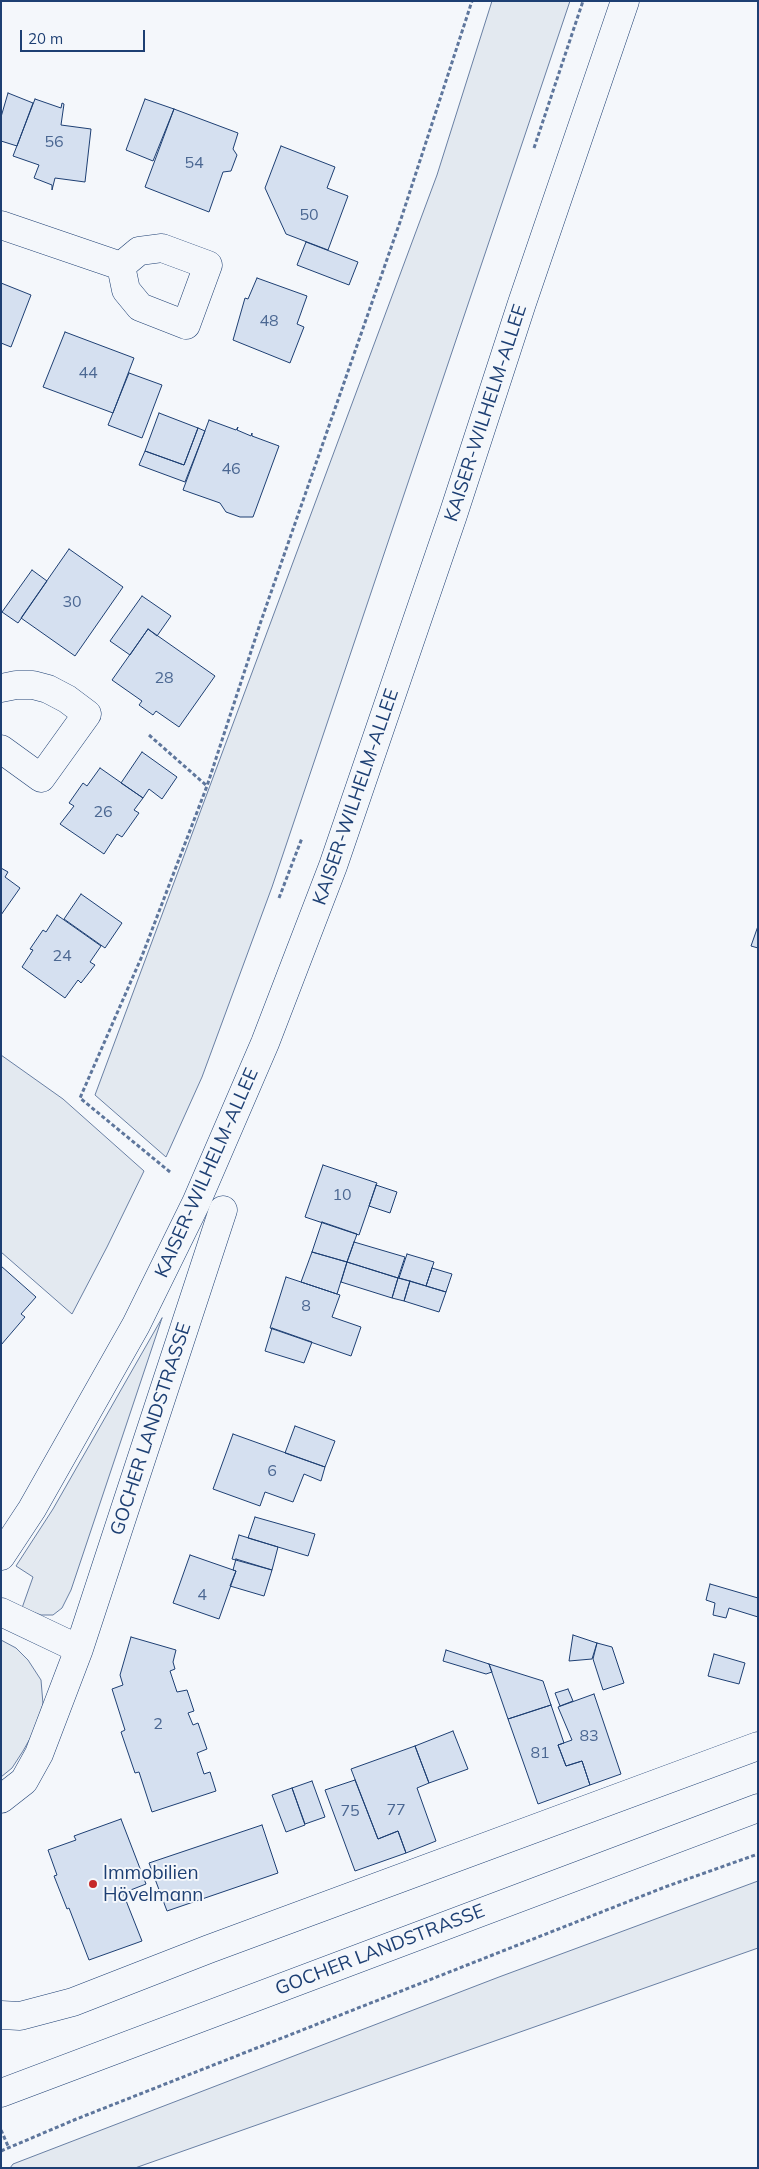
<!DOCTYPE html>
<meta charset="utf-8">
<style>
body{margin:0}
#map{position:relative;width:759px;height:2169px;overflow:hidden;background:#f4f7fb;font-family:Mulish,sans-serif}
canvas{display:block}
.frame{position:absolute;inset:0;border:2px solid #1d3f73;pointer-events:none}
.scale{position:absolute;left:20px;top:30px;width:125px;height:22px;box-sizing:border-box;border:2px solid #1d3f73;border-top:0;padding-left:6px;font-size:15px;line-height:18px;white-space:nowrap;color:#1d3f73;-webkit-text-stroke:4px #f4f7fb;paint-order:stroke}
</style>
<div id="map">
<canvas width="759" height="2169"></canvas>
<div class="frame"></div>
<div class="scale">20 m</div>
</div>
<script>
const ctx = document.querySelector('canvas').getContext('2d');
ctx.lineJoin = 'round';
function fill(path, color) {
  ctx.fillStyle = color;
  ctx.fill(path, 'evenodd');
}
function poly(rows) {
  const path = new Path2D();
  for (const r of rows) {
    path.moveTo(r[0], r[1]);
    for (let i = 2; i < r.length; i += 2) path.lineTo(r[i], r[i + 1]);
  }
  return path;
}
function trace(path, color, width, dash) {
  ctx.strokeStyle = color;
  ctx.lineWidth = width;
  ctx.lineCap = dash ? 'butt' : 'round';
  ctx.setLineDash(dash || []);
  ctx.stroke(path);
}
function label(font, color, halo, rows, align = 'center') {
  ctx.font = font + ' Mulish,sans-serif';
  ctx.lineWidth = 4;
  ctx.setLineDash([]);
  ctx.textBaseline = 'middle';
  ctx.strokeStyle = halo;
  ctx.fillStyle = color;
  for (const [text, x, y, turn = 0] of rows) {
    ctx.save();
    ctx.translate(x, y);
    ctx.rotate((+turn || 0) * Math.PI / 180);
    ctx.textAlign = isNaN(turn) ? turn : align;
    if (halo) ctx.strokeText(text, 0, 0);
    ctx.fillText(text, 0, 0);
    ctx.restore();
  }
}
const green = poly([
 [492,1,570,1,272,887,202,1077,166,1157,95,1095,437,175,492,1],
 [1,1055,63,1099,144,1171,107,1247,72,1314,1,1252,1,1055],
 [162,1318,71,1590,62,1608,53,1615,41,1615,22,1608,33,1577,16,1566,53,1509,162,1318],
 [1,1640,16,1648,28,1660,41,1680,43,1704,36,1728,23,1751,12,1768,1,1777,1,1640],
 [758,1881,758,1948,135,2168,10,2168,13,2164,499,1977,758,1881]
]);
const building = poly([
 [8,93,33,103,17,146,1,141,1,117,8,93],
 [35,99,61,108,62,103,64,104,61,125,91,129,85,182,55,178,52,190,52,185,34,178,39,165,13,156,35,99],
 [145,99,174,109,153,161,126,150,145,99],
 [174,109,238,133,233,149,237,155,231,171,223,172,209,212,145,187,174,109],
 [281,146,335,167,327,188,348,196,328,250,286,234,265,188,281,146],
 [306,242,358,262,349,285,297,265,306,242],
 [257,278,307,296,297,324,304,327,290,363,233,340,245,298,248,299,257,278],
 [1,283,31,295,11,347,1,343,1,283],
 [65,332,134,358,113,413,43,387,65,332],
 [129,373,162,385,142,438,108,425,129,373],
 [159,413,198,428,184,465,145,451,159,413],
 [209,420,236,430,238,427,237,430,251,436,252,433,252,436,279,446,253,517,240,517,226,512,220,503,183,490,209,420],
 [198,428,205,431,185,482,139,465,145,451,184,465,198,428],
 [69,549,123,587,75,656,21,618,69,549],
 [32,570,47,581,18,623,2,612,32,570],
 [142,596,171,616,157,636,148,629,130,655,110,641,142,596],
 [148,629,215,676,179,727,156,711,153,715,139,705,142,701,112,680,148,629],
 [142,752,177,777,162,799,149,789,143,798,121,783,142,752],
 [100,768,143,798,134,810,139,813,122,837,117,834,104,854,60,824,74,806,69,803,83,783,87,786,100,768],
 [1,868,8,872,5,877,20,888,1,915,1,868],
 [81,894,122,923,105,948,64,919,81,894],
 [57,915,101,946,90,962,95,965,81,983,78,980,65,998,22,967,33,950,30,949,43,930,46,932,57,915],
 [758,926,758,948,751,946,758,926],
 [323,1165,377,1183,359,1235,305,1217,323,1165],
 [376,1185,397,1192,390,1213,369,1206,376,1185],
 [322,1222,357,1234,347,1262,312,1252,322,1222],
 [354,1242,405,1257,398,1278,347,1262,354,1242],
 [312,1252,347,1262,337,1294,301,1282,312,1252],
 [407,1254,434,1262,426,1286,399,1278,407,1254],
 [347,1262,398,1278,392,1298,341,1282,347,1262],
 [1,1266,36,1297,21,1314,25,1317,1,1345,1,1266],
 [432,1268,452,1274,446,1292,426,1286,432,1268],
 [286,1277,340,1295,332,1317,361,1327,351,1356,270,1328,286,1277],
 [398,1278,410,1281,404,1301,392,1298,398,1278],
 [410,1281,446,1292,439,1312,404,1301,410,1281],
 [272,1328,312,1342,304,1363,265,1351,272,1328],
 [295,1426,335,1441,325,1467,285,1453,295,1426],
 [233,1434,325,1467,321,1481,304,1474,293,1502,265,1492,260,1506,213,1489,233,1434],
 [255,1517,315,1534,308,1556,248,1538,255,1517],
 [239,1535,278,1547,272,1570,232,1559,239,1535],
 [190,1555,236,1571,219,1619,173,1603,190,1555],
 [236,1559,272,1570,264,1596,230,1586,236,1571,233,1570,236,1559],
 [710,1584,758,1598,758,1617,729,1608,726,1618,713,1615,715,1603,706,1600,710,1584],
 [573,1635,597,1643,592,1659,569,1661,573,1635],
 [131,1637,176,1650,173,1662,175,1669,170,1671,177,1692,187,1690,194,1711,188,1713,193,1725,198,1723,207,1749,197,1753,204,1774,210,1772,216,1791,152,1812,139,1772,135,1773,121,1732,125,1730,112,1689,123,1685,120,1675,131,1637],
 [597,1643,612,1647,624,1683,603,1690,593,1659,597,1643],
 [446,1650,489,1664,492,1672,486,1674,443,1661,446,1650],
 [714,1654,745,1663,739,1684,708,1676,714,1654],
 [489,1664,543,1681,551,1705,508,1719,489,1664],
 [568,1689,573,1701,560,1706,555,1693,568,1689],
 [594,1694,621,1774,590,1785,582,1761,566,1766,558,1745,572,1740,558,1707,594,1694],
 [551,1705,564,1743,558,1745,566,1766,582,1761,590,1785,538,1804,508,1719,551,1705],
 [453,1731,468,1769,429,1783,415,1746,453,1731],
 [415,1746,429,1783,417,1788,436,1841,406,1853,398,1831,378,1839,351,1769,415,1746],
 [355,1780,378,1839,398,1831,406,1853,355,1871,325,1790,355,1780],
 [312,1781,325,1817,305,1824,292,1788,312,1781],
 [292,1788,305,1825,286,1832,272,1795,292,1788],
 [121,1819,146,1884,123,1893,142,1941,89,1960,69,1908,67,1909,54,1876,57,1875,48,1850,76,1840,74,1836,121,1819],
 [262,1825,278,1873,167,1911,149,1863,262,1825]
]);
const path = poly([
 [534,148,583,1],
 [149,735,207,786],
 [279,898,302,838],
 [170,1172,80,1098,142,956,207,786,260,624,400,222,472,1],
 [1,2130,8,2146],
 [1,2151,74,2120,665,1887,758,1854]
]);
const minor = poly([
 [1,225,121,266],
 [162,248,208,265,186,325,140,307,126,290,121,266,139,251,162,248],
 [1,688,16,685,33,685,48,689,67,699,87,714,41,778,1,749],
 [1,1612,79,1649],
 [1,1799,24,1781,39,1754,79,1649,223,1210],
 [1,2015,20,2016,73,2002,209,1949,758,1746]
]);
const tertiary = poly([
 [1,1556,32,1509,136,1325,196,1203,265,1043,333,866,453,515,522,303,625,1]
]);
const primary = poly([
 [1,2093,758,1808]
]);
const markers = [
 [93,1884,5,"#c62828"]
];
const numberNames = [
 ["56",54,142],
 ["54",194,163],
 ["50",309,215],
 ["48",269,321],
 ["44",88,373],
 ["46",231,469],
 ["30",72,602],
 ["28",164,678],
 ["26",103,812],
 ["24",62,956],
 ["10",342,1195],
 ["8",306,1306],
 ["6",272,1471],
 ["4",202,1595],
 ["2",158,1724],
 ["83",589,1736],
 ["81",540,1753],
 ["77",396,1810],
 ["75",350,1811]
];
const streetNames = [
 ["KAISER-WILHELM-ALLEE",486,413,-72],
 ["KAISER-WILHELM-ALLEE",356,797,-71],
 ["KAISER-WILHELM-ALLEE",207,1173,-66],
 ["GOCHER LANDSTRASSE",151,1429,-72],
 ["GOCHER LANDSTRASSE",380,1950,-21]
];
const poiNames = [
 ["Immobilien",103,1873],
 ["Hövelmann",103,1895]
];
fill(green, '#e3e9f0');
trace(green, '#687fa3', 1);
fill(building, '#d5e0f0');
trace(building, '#1d3f73', 1);
trace(minor, '#1d3f73', 29);
trace(tertiary, '#1d3f73', 29);
trace(primary, '#1d3f73', 29);
trace(path, '#5e769c', 3, [4, 2.5]);
trace(minor, '#f4f7fb', 28);
trace(tertiary, '#f4f7fb', 28);
trace(primary, '#f4f7fb', 28);
for (const [x, y, r, color] of markers) {
  const dot = new Path2D();
  dot.arc(x, y, r, 0, 2 * Math.PI);
  ctx.fillStyle = color;
  ctx.fill(dot);
  trace(dot, '#f4f7fb', 2);
}
label('16px', '#4b6792', null, numberNames);
label('19px', '#1d3f73', '#f4f7fb', streetNames);
label('19px', '#1d3f73', '#f4f7fb', poiNames, 'left');
</script>
